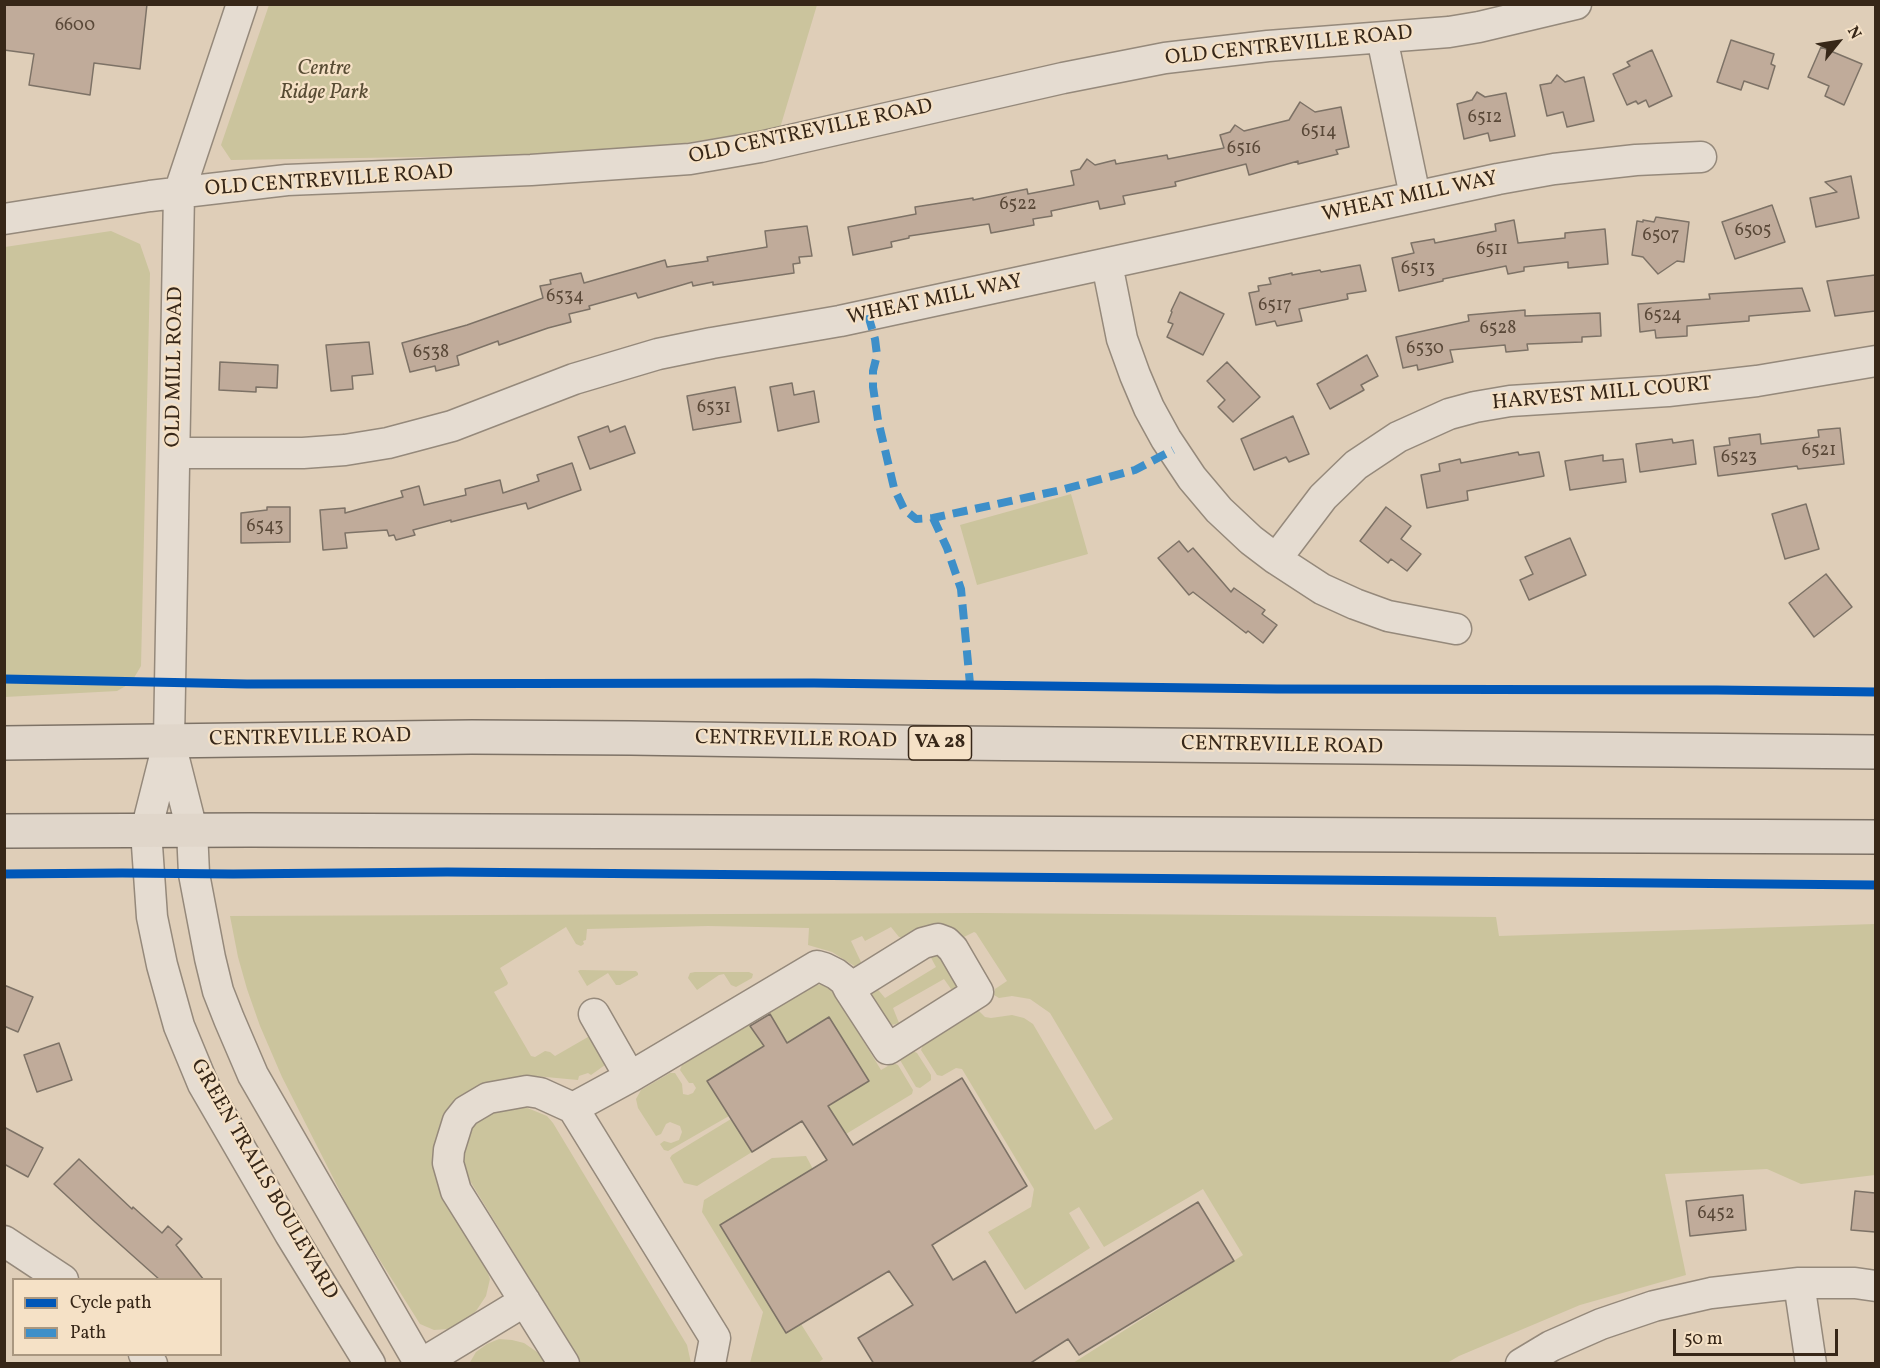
<!DOCTYPE html>
<style>
body{margin:0}
#map{position:relative;width:1880px;height:1368px;overflow:hidden;background:#dfceb8;font-family:Vollkorn,serif}
canvas{display:block}
.frame{position:absolute;inset:0;border:6px solid #372718;pointer-events:none}
.legend{position:absolute;left:12px;top:1278px;width:210px;height:78px;box-sizing:border-box;background:#f5e1c6;border:2px solid #a99780;margin:0;padding:8px 10px;list-style:none;font-size:18px;color:#372718}
.legend li{display:flex;align-items:center;gap:12px;height:30px}
.legend b{width:30px;border:2px solid #a99780}
.north{position:absolute;left:1808px;top:12px;width:60px;height:60px;-webkit-text-stroke:4px #f5e1c6;paint-order:stroke;rotate:60deg;font-size:16px;font-weight:700;line-height:24px;text-align:center;color:#372718}
.north::after{content:'';display:block;margin:auto;width:21px;height:27px;background:#372718;clip-path:polygon(50% 0,100% 100%,50% 72%,0 100%)}
.scale{position:absolute;left:1673px;top:1329px;width:165px;height:27px;box-sizing:border-box;border:3px solid #372718;border-top:0;padding-left:8px;font-size:18px;line-height:21px;white-space:nowrap;color:#372718;-webkit-text-stroke:4px #f5e1c6;paint-order:stroke}
</style>
<div id="map">
<canvas width="1880" height="1368"></canvas>
<div class="frame"></div>
<ul class="legend">
<li><b style="height:8px;background:#0057b8"></b>Cycle path</li>
<li><b style="height:8px;background:#3d8fc9"></b>Path</li>
</ul>
<div class="north">N</div>
<div class="scale">50 m</div>
</div>
<script>
const ctx = document.querySelector('canvas').getContext('2d');
ctx.lineJoin = 'round';
function fill(path, color) {
  ctx.fillStyle = color;
  ctx.fill(path, 'evenodd');
}
function poly(rows) {
  const path = new Path2D();
  for (const r of rows) {
    path.moveTo(r[0], r[1]);
    for (let i = 2; i < r.length; i += 2) path.lineTo(r[i], r[i + 1]);
  }
  return path;
}
function trace(path, color, width, dash) {
  ctx.strokeStyle = color;
  ctx.lineWidth = width;
  ctx.lineCap = dash ? 'butt' : 'round';
  ctx.setLineDash(dash || []);
  ctx.stroke(path);
}
function label(font, color, halo, rows, align = 'center') {
  ctx.font = font + ' Vollkorn,serif';
  ctx.lineWidth = 4.5;
  ctx.setLineDash([]);
  ctx.textBaseline = 'middle';
  ctx.strokeStyle = halo;
  ctx.fillStyle = color;
  for (const [text, x, y, turn = 0] of rows) {
    ctx.save();
    ctx.translate(x, y);
    ctx.rotate((+turn || 0) * Math.PI / 180);
    ctx.textAlign = isNaN(turn) ? turn : align;
    if (halo) ctx.strokeText(text, 0, 0);
    ctx.fillText(text, 0, 0);
    ctx.restore();
  }
}
const green = poly([
 [269,5,817,5,780,128,654,148,547,155,231,160,221,145],
 [111,231,140,244,150,273,141,666,131,683,117,691,5,697,5,247],
 [1071,494,1088,554,977,585,960,525],
 [981,913,1496,917,1499,936,1875,924,1875,1175,1801,1184,1767,1169,1665,1174,1686,1275,1580,1305,1459,1356,1447,1363,1073,1363,1243,1255,1203,1189,1104,1247,1079,1207,1069,1213,1090,1248,1025,1290,988,1232,1031,1207,1034,1189,962,1069,956,1068,942,1076,937,1075,921,1050,923,1045,978,1010,985,1017,991,1018,1012,1015,1024,1018,1033,1024,1095,1130,1113,1119,1050,1013,1030,999,1012,996,999,998,994,995,995,989,1007,981,976,933,974,932,962,938,939,926,930,925,923,926,903,938,899,937,891,927,865,941,862,936,851,941,861,962,860,965,856,967,832,952,808,945,809,928,708,926,587,929,586,940,583,941,584,944,581,946,576,944,566,927,500,968,508,983,507,985,494,992,531,1056,535,1057,545,1051,550,1052,555,1056,588,1037,593,1038,605,1054,605,1065,591,1075,588,1073,579,1076,578,1080,535,1076,505,1080,481,1087,434,1154,437,1180,449,1206,482,1258,490,1279,486,1296,476,1311,460,1325,448,1329,434,1330,420,1324,354,1219,282,1077,260,1026,247,989,238,957,230,916],
 [938,951,958,985,956,989,951,989,944,979,893,1008,899,1023,892,1025,882,1013,870,993,875,986,885,998,936,967,929,954],
 [580,970,636,971,638,973,638,975,620,985,616,985,608,973,587,986,578,971],
 [695,972,749,972,753,974,752,978,736,987,731,985,724,974,719,975,697,990,688,978,690,973],
 [822,984,829,988,838,999,881,1070,893,1063,898,1065,913,1090,912,1094,846,1134,828,1106,869,1081,829,1017,787,1043,767,1008,812,986],
 [747,1021,764,1046,707,1081,729,1116,668,1151,664,1150,660,1144,664,1141,671,1143,679,1140,682,1132,680,1126,670,1122,666,1124,661,1134,656,1136,638,1108,636,1099,641,1090,670,1073,675,1073,682,1084,683,1094,688,1095,693,1093,696,1088,693,1083,689,1083,680,1070,682,1065,741,1028],
 [913,1051,917,1053,931,1075,931,1080,920,1088,916,1087,900,1060,902,1056],
 [525,1107,547,1116,553,1123,687,1345,691,1363,581,1363,464,1171,462,1153,466,1136,475,1122,494,1109],
 [731,1119,752,1152,697,1186,684,1183,670,1158,672,1155],
 [806,1156,813,1169,720,1226,786,1332,801,1324,823,1359,818,1363,750,1363,763,1312,702,1212,704,1200,772,1158],
 [499,1339,512,1340,524,1343,537,1352,546,1363,469,1364,476,1352,487,1344]
]);
const building = poly([
 [4,4,147,4,140,69,94,63,90,95,29,85,34,54,4,50,4,4],
 [1731,40,1774,54,1771,64,1775,66,1768,89,1744,81,1741,90,1717,82,1731,40],
 [1821,47,1862,64,1844,105,1825,96,1829,86,1808,77,1821,47],
 [1652,50,1672,96,1649,107,1646,100,1638,104,1636,101,1627,105,1613,74,1630,66,1627,62,1652,50],
 [1557,75,1565,82,1584,77,1594,121,1567,127,1563,112,1547,116,1540,85,1551,83,1557,75],
 [1477,92,1485,97,1506,93,1515,136,1490,141,1488,133,1464,139,1457,104,1472,100,1477,92],
 [1300,102,1315,112,1341,107,1349,147,1336,150,1338,154,1298,164,1298,161,1249,175,1246,164,1175,182,1176,186,1123,196,1125,204,1100,209,1098,201,1051,211,1052,216,1033,219,1034,225,991,233,989,224,909,236,909,238,891,242,892,247,853,255,848,227,916,214,915,207,973,198,973,200,1027,189,1028,194,1074,185,1071,171,1080,169,1087,159,1095,165,1115,160,1116,164,1167,155,1168,159,1224,148,1220,135,1230,132,1235,125,1244,131,1289,120,1300,102],
 [1851,176,1859,218,1816,227,1810,198,1837,192,1825,182,1851,176],
 [1772,205,1785,242,1735,259,1722,222,1772,205],
 [1656,217,1689,222,1684,262,1677,261,1658,274,1643,257,1632,255,1637,221,1643,222,1643,220,1654,222,1656,217],
 [1514,220,1518,243,1565,238,1565,233,1605,229,1608,264,1568,268,1568,262,1524,267,1524,271,1508,274,1506,266,1443,279,1443,281,1399,291,1392,258,1414,253,1411,243,1434,239,1435,243,1496,231,1495,224,1514,220],
 [807,226,812,256,799,257,800,263,793,264,794,273,713,285,713,282,693,286,692,282,638,298,636,293,589,306,590,309,569,314,571,322,548,328,499,345,498,341,457,356,459,365,436,371,435,366,410,372,402,343,467,325,543,298,540,286,551,284,550,280,581,273,584,283,665,260,667,267,708,261,707,257,767,247,765,231,807,226],
 [1360,265,1366,291,1347,294,1348,299,1299,309,1302,321,1277,326,1275,321,1256,325,1249,293,1259,291,1258,286,1271,284,1269,278,1292,273,1292,275,1320,270,1321,272,1360,265],
 [1875,275,1875,311,1835,316,1827,281,1875,275],
 [1802,288,1810,311,1749,316,1749,321,1687,326,1687,336,1656,338,1655,330,1640,332,1638,304,1710,299,1709,294,1802,288],
 [1180,292,1224,314,1203,355,1167,337,1173,324,1168,322,1172,312,1171,311,1180,292],
 [1525,310,1525,316,1600,313,1601,336,1582,337,1582,342,1527,344,1528,350,1506,352,1505,345,1450,350,1453,362,1418,370,1417,365,1403,368,1396,337,1469,321,1468,315,1525,310],
 [369,342,373,374,352,376,353,389,331,391,326,345,369,342],
 [1367,355,1378,376,1361,385,1364,390,1330,409,1317,384,1367,355],
 [220,362,278,365,277,388,256,387,256,392,219,390,220,362],
 [1227,362,1260,397,1233,422,1218,407,1225,400,1207,381,1227,362],
 [792,383,794,395,814,391,819,422,778,431,770,387,792,383],
 [735,387,741,422,693,430,687,396,735,387],
 [1293,416,1309,454,1289,462,1286,457,1254,470,1241,439,1293,416],
 [608,426,610,432,625,426,635,453,590,469,578,437,608,426],
 [1840,428,1844,464,1798,469,1797,466,1718,476,1714,447,1730,445,1729,438,1760,434,1761,444,1819,437,1818,430,1840,428],
 [1672,439,1673,443,1693,440,1696,464,1640,472,1636,444,1672,439],
 [1518,452,1519,455,1539,452,1544,476,1467,491,1468,500,1427,508,1421,475,1440,471,1439,464,1460,459,1461,463,1518,452],
 [1603,455,1603,461,1623,459,1626,482,1570,490,1565,461,1603,455],
 [572,463,581,490,528,509,526,503,451,522,451,520,413,530,415,535,396,540,394,535,389,536,387,530,345,533,347,548,323,550,320,510,345,508,345,513,403,497,401,491,419,486,424,505,466,495,465,489,500,480,503,493,539,481,537,475,572,463],
 [1806,504,1819,549,1785,559,1772,514,1806,504],
 [267,507,290,507,290,542,241,543,241,513,267,510,267,507],
 [1386,507,1411,526,1401,539,1421,554,1407,571,1391,559,1388,563,1360,541,1386,507],
 [1570,538,1586,575,1529,600,1520,580,1533,574,1525,557,1570,538],
 [1179,541,1188,552,1193,548,1231,592,1234,588,1265,610,1262,614,1277,625,1263,643,1248,631,1246,633,1193,592,1189,595,1158,558,1179,541],
 [1826,574,1852,607,1814,637,1789,603,1826,574],
 [4,985,33,997,18,1032,4,1026,4,985],
 [770,1014,787,1043,829,1017,869,1081,828,1106,853,1145,962,1078,1027,1186,932,1245,953,1280,985,1261,1016,1313,1198,1202,1234,1261,1079,1355,1068,1339,1029,1364,874,1364,858,1338,913,1305,889,1271,786,1333,720,1225,827,1160,802,1121,752,1152,707,1081,764,1046,750,1026,770,1014],
 [59,1043,72,1080,37,1092,24,1055,59,1043],
 [4,1127,43,1148,28,1177,4,1164,4,1127],
 [79,1159,132,1209,133,1207,162,1233,168,1226,182,1239,176,1245,204,1280,160,1280,95,1222,54,1184,79,1159],
 [1855,1191,1875,1193,1875,1232,1851,1230,1855,1191],
 [1743,1195,1746,1230,1690,1236,1686,1201,1743,1195]
]);
const minor = poly([
 [242,4,179,193,169,740,146,831,152,917,162,965,179,1026,203,1084,290,1234,370,1364],
 [1382,38,1415,196],
 [4,219,150,196,287,180,531,170,690,159,760,147,1063,78,1165,58,1268,46,1449,32,1479,27,1576,4],
 [1107,264,1122,339,1135,375,1149,408,1166,439,1192,478,1219,510,1251,540,1276,559,1322,589,1355,604,1388,616,1456,629],
 [175,453,303,453,345,450,388,443,452,426,574,379,658,354,712,343,840,321,1498,179,1554,169,1636,160,1701,157],
 [1276,559,1323,497,1356,465,1398,437,1449,414,1475,407,1510,401,1668,391,1757,381,1876,361],
 [170,743,192,830,194,874,210,958,218,991,229,1019,253,1075,420,1364],
 [594,1014,630,1077],
 [573,1108,630,1077,817,966,824,968,836,974,845,981,849,989,888,1049,978,992,953,949,946,942,938,939,923,943,849,989],
 [4,1241,63,1280],
 [1799,1283,1811,1364],
 [144,1354,152,1364],
 [421,1364,525,1301],
 [564,1364,456,1191,448,1163,449,1150,458,1121,466,1111,488,1098,527,1091,540,1093,573,1108,715,1338,710,1364],
 [1521,1364,1551,1346,1601,1324,1654,1306,1711,1293,1799,1283,1855,1283,1876,1286]
]);
const highway = poly([
 [4,743,472,737,631,738,954,743,1876,752],
 [4,831,251,830,1876,837]
]);
const quiet = poly([
 [868,315,875,339,877,355,873,371,873,387,878,420,894,488,904,509,916,519,933,518,1061,490,1135,470,1173,450],
 [933,518,947,548,961,589,970,684]
]);
const cycleway = poly([
 [4,679,247,684,814,683,1277,689,1717,690,1876,692],
 [4,874,122,873,233,874,447,872,1876,885]
]);
const numberNames = [
 ["6600",75,27],
 ["6512",1485,119],
 ["6514",1319,133],
 ["6516",1244,150],
 ["6522",1018,206],
 ["6505",1753,232],
 ["6507",1661,237],
 ["6511",1492,251],
 ["6513",1418,270],
 ["6534",565,298],
 ["6517",1275,307],
 ["6524",1663,317],
 ["6528",1498,330],
 ["6530",1425,350],
 ["6538",431,354],
 ["6531",714,409],
 ["6521",1819,452],
 ["6523",1739,459],
 ["6543",265,528],
 ["6452",1716,1215]
];
const shields = [
 [940,743,63]
];
const shieldNames = [
 ["VA 28",940,743]
];
const streetNames = [
 ["OLD CENTREVILLE ROAD",1289,47,-6],
 ["OLD CENTREVILLE ROAD",811,133,-12],
 ["OLD CENTREVILLE ROAD",329,182,-4],
 ["WHEAT MILL WAY",1410,198,-12],
 ["WHEAT MILL WAY",935,301,-12],
 ["OLD MILL ROAD",176,367,-89],
 ["HARVEST MILL COURT",1602,395,-5],
 ["CENTREVILLE ROAD",310,739,-1],
 ["CENTREVILLE ROAD",796,741,1],
 ["CENTREVILLE ROAD",1282,747,1],
 ["GREEN TRAILS BOULEVARD",263,1180,60]
];
const parkNames = [
 ["Centre",324,70],
 ["Ridge Park",324,94]
];
fill(green, '#cbc49d');
fill(building, '#c0ab9a');
trace(building, '#7d7266', 1.5);
trace(minor, '#95897b', 33);
trace(highway, '#7d7266', 36);
trace(minor, '#e5dcd1', 30);
trace(highway, '#e0d6ca', 33);
trace(quiet, '#3d8fc9', 8, [15, 8]);
trace(cycleway, '#0057b8', 9);
label('18px', '#594838', null, numberNames);
for (const [x, y, w] of shields) {
  const box = new Path2D();
  box.roundRect(x - w / 2, y - 17, w, 34, 4.5);
  ctx.fillStyle = '#f5e1c6';
  ctx.fill(box);
  trace(box, '#372718', 1.5);
}
label('bold 20px', '#372718', null, shieldNames);
label('21px', '#372718', '#f5e1c6', streetNames);
label('italic 21px', '#584c34', '#f5e1c6', parkNames);
</script>
